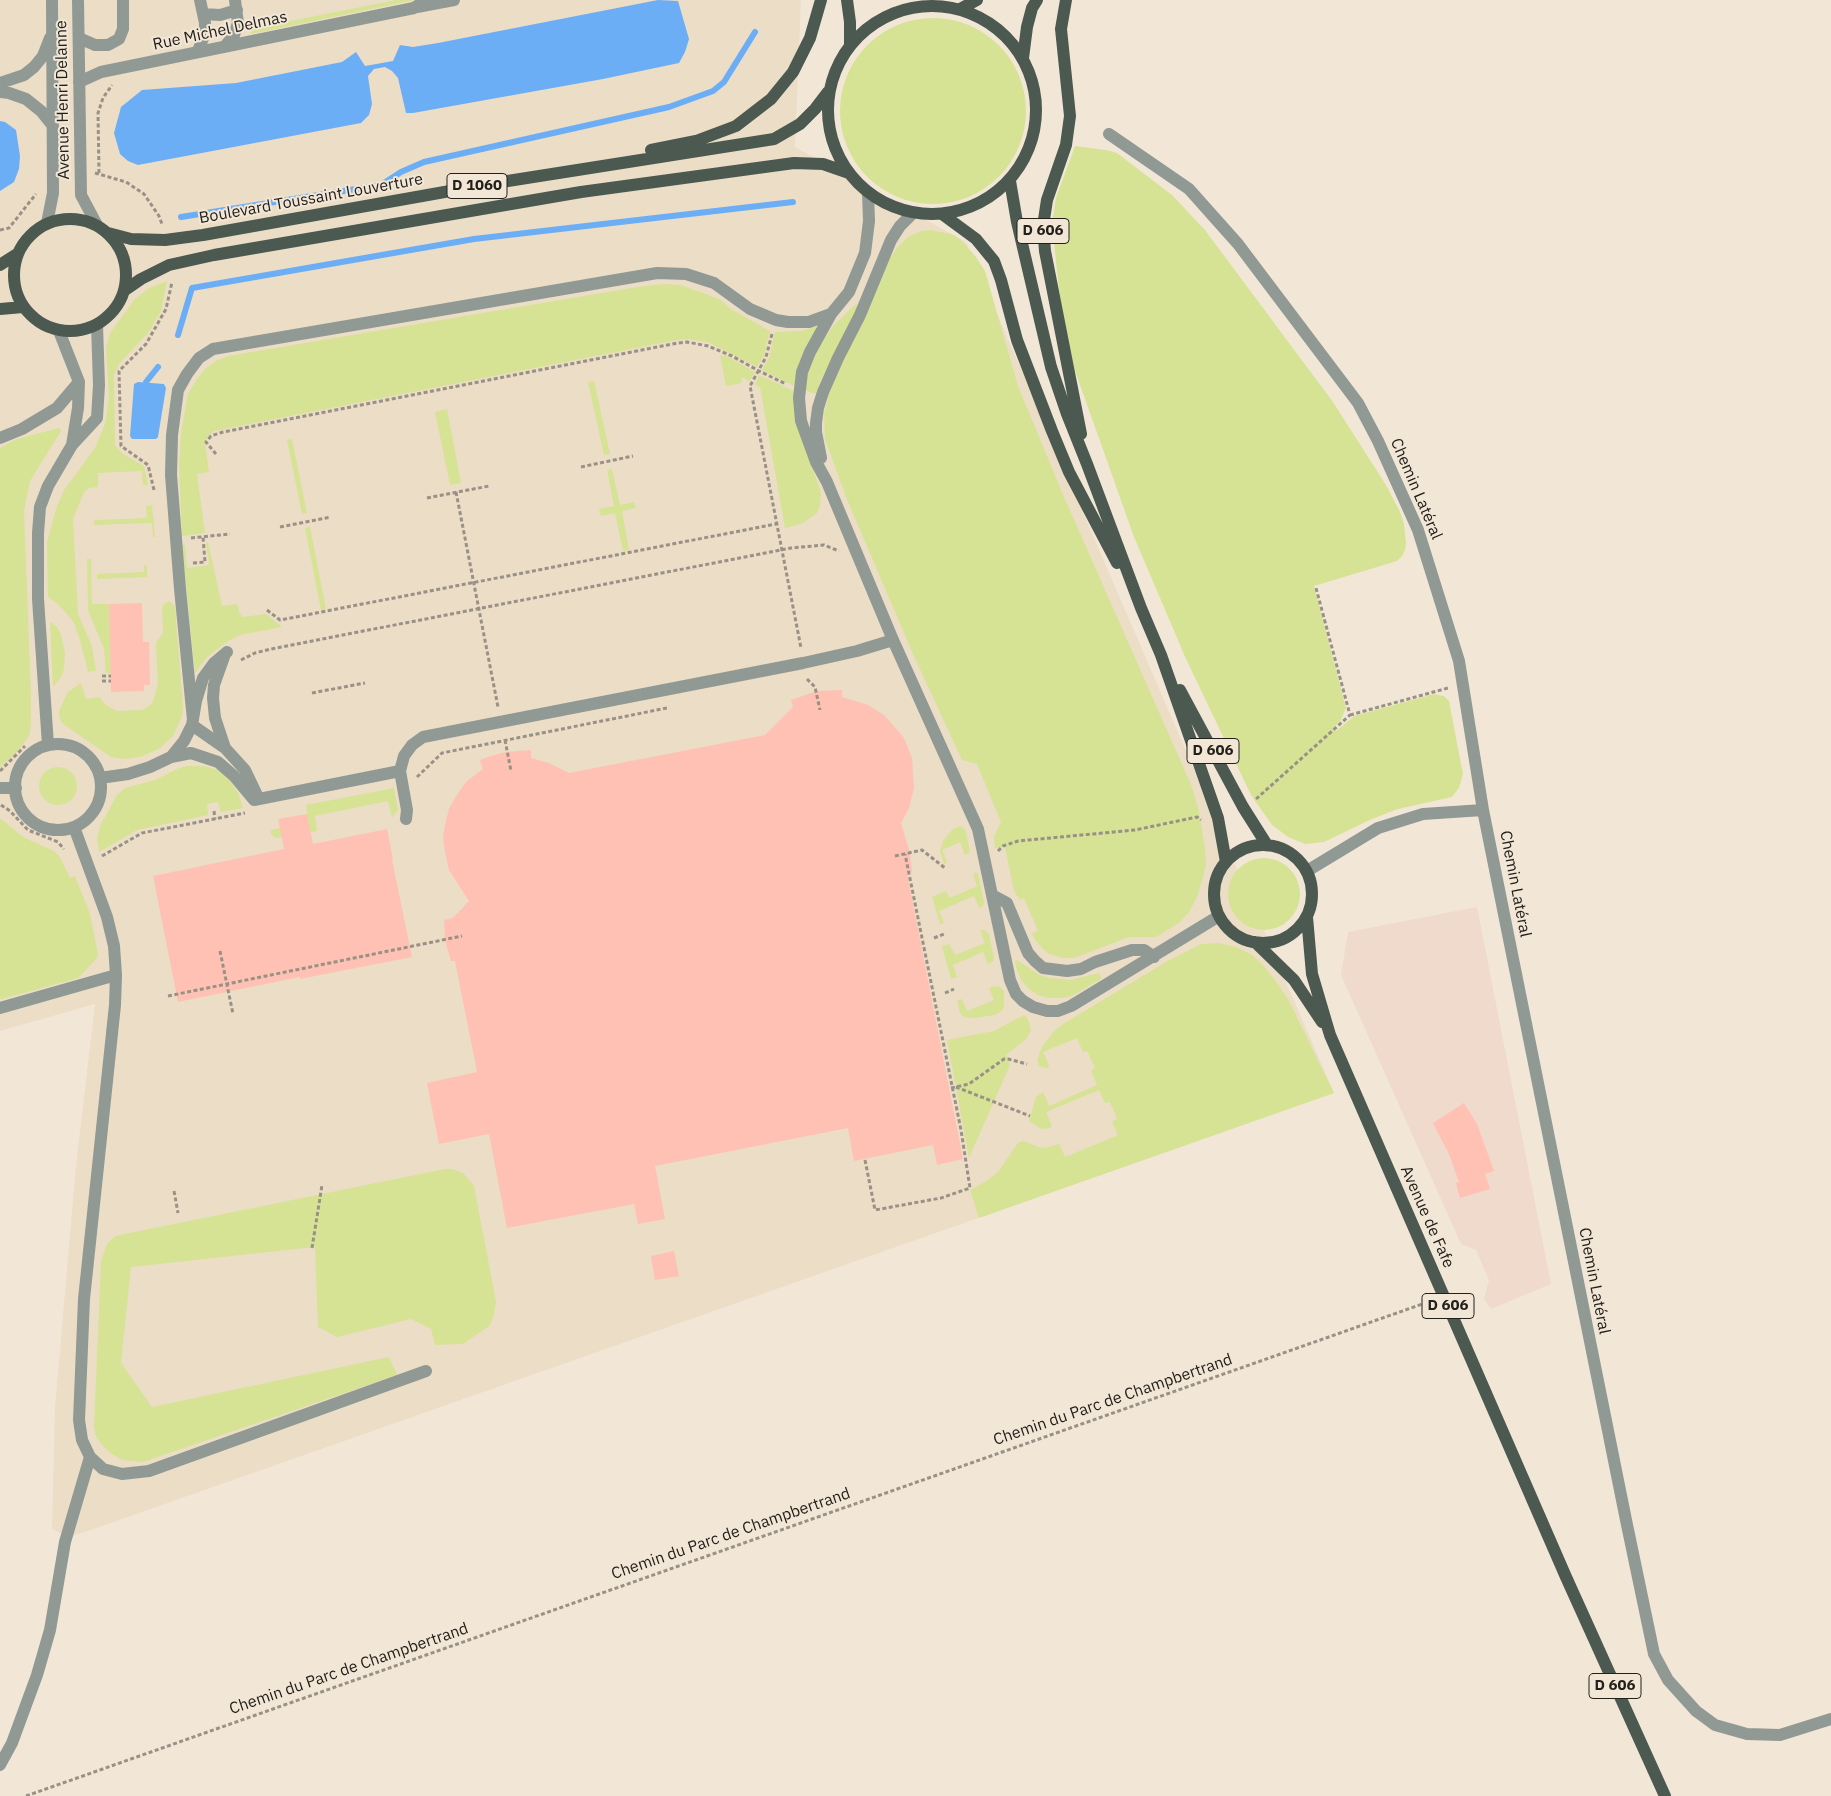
<!DOCTYPE html>
<meta charset="utf-8">
<style>
body{margin:0}
canvas{display:block;background:#f2e7d7}
</style>
<canvas width="1831" height="1796"></canvas>
<script>
const ctx = document.querySelector('canvas').getContext('2d');
ctx.lineJoin = 'round';
function fill(path, color) {
  ctx.fillStyle = color;
  ctx.fill(path, 'evenodd');
}
function poly(rows) {
  const path = new Path2D();
  for (const r of rows) {
    if (r.length === 3) {
      path.moveTo(r[0] + r[2], r[1]);
      path.arc(r[0], r[1], r[2], 0, 2 * Math.PI);
      continue;
    }
    path.moveTo(r[0], r[1]);
    for (let i = 2; i < r.length; i += 2) path.lineTo(r[i], r[i + 1]);
  }
  return path;
}
function trace(path, color, width, dash) {
  ctx.strokeStyle = color;
  ctx.lineWidth = width;
  ctx.lineCap = dash ? 'butt' : 'round';
  ctx.setLineDash(dash || []);
  ctx.stroke(path);
}
function label(font, color, halo, rows, align = 'center') {
  ctx.font = font + ' "IBM Plex Sans",sans-serif';
  ctx.lineWidth = 4;
  ctx.setLineDash([]);
  ctx.textBaseline = 'middle';
  ctx.strokeStyle = halo;
  ctx.fillStyle = color;
  for (const [text, x, y, turn = 0] of rows) {
    ctx.save();
    ctx.translate(x, y);
    ctx.rotate((+turn || 0) * Math.PI / 180);
    ctx.textAlign = isNaN(turn) ? turn : align;
    if (halo) ctx.strokeText(text, 0, 0);
    ctx.fillText(text, 0, 0);
    ctx.restore();
  }
}
const built = poly([
 [0,0,801,0,795,147,966,242,1334,1093,88,1531,68,1537,52,1529,55,1408,76,1165,95,1004,0,1031]
]);
const industrial = poly([
 [1477,907,1551,1284,1491,1309,1484,1299,1489,1280,1476,1250,1461,1244,1341,975,1348,932]
]);
const green = poly([
 [396,0,415,0,251,34,250,29],
 [933,111,93],
 [1075,146,1106,150,1117,153,1172,195,1205,230,1333,402,1386,485,1400,512,1404,524,1406,543,1405,550,1402,556,1397,561,1314,586,1346,708,1341,720,1333,728,1336,731,1354,716,1434,694,1444,696,1449,701,1463,774,1459,788,1452,797,1398,809,1372,819,1324,842,1305,844,1288,837,1272,825,1251,795,1186,659,1134,537,1074,368,1060,298,1052,224,1056,198],
 [932,230,954,235,962,241,976,257,985,271,1018,386,1064,497,1192,787,1199,811,1205,849,1206,865,1203,877,1197,897,1189,912,1179,923,1156,937,1129,937,1074,958,1063,958,1049,954,1044,950,1035,940,1032,933,1038,931,1024,898,1020,900,1014,891,1005,847,995,848,994,836,1001,822,977,764,962,760,913,654,846,497,825,439,824,414,828,398,826,397,889,260,897,248,908,237,921,231],
 [167,281,161,311,148,333,119,364,114,374,115,445,123,454,144,466,148,485,143,485,142,471,98,473,98,487,89,488,84,492,73,519,78,614,92,646,96,671,88,672,80,640,73,621,58,604,48,597,47,542,56,509,64,490,95,448,105,424,109,398,106,348,110,333,134,300,149,288],
 [664,284,680,285,703,293,721,300,731,309,770,331,764,356,757,367,710,343,689,339,677,340,214,431,209,435,205,442,209,472,197,474,205,533,182,536,179,465,181,433,188,394,197,379,206,368,218,360,228,356,637,287],
 [856,304,858,306,854,317,820,381,816,394,804,390,806,378,812,362,821,344,833,326],
 [815,327,817,328,794,386,762,370,769,358,775,332,801,331],
 [725,355,755,372,749,382,744,378,741,378,742,383,726,386,720,356],
 [759,375,794,391,797,425,821,492,820,506,817,513,803,523,789,527,785,528,760,387,755,385],
 [594,381,610,454,604,455,588,382],
 [447,409,461,483,450,485,435,412],
 [59,428,61,431,30,481,24,511,31,696,31,724,29,736,15,754,0,767,0,448,17,439],
 [292,439,307,513,302,514,287,440],
 [612,469,620,505,634,502,636,508,622,511,629,550,623,551,615,513,601,516,599,509,614,506,607,470],
 [152,505,155,537,153,537,152,523,94,525,94,520,147,518,146,506],
 [310,527,326,609,321,610,305,528],
 [208,542,222,606,237,604,240,614,243,617,266,614,282,627,240,635,228,641,207,657,195,673,182,545,185,545,187,568,209,565,206,543],
 [87,559,91,559,92,604,109,604,111,673,106,673,104,649,88,610],
 [144,565,147,565,147,577,97,579,97,574,144,572],
 [167,602,170,602,175,607,183,707,182,716,173,736,159,749,140,757,126,759,111,757,63,724,60,720,59,712,63,702,68,692,81,683,86,699,99,697,106,705,117,711,142,710,152,704,158,684,156,643,163,633,162,609,163,605],
 [50,622,56,626,60,632,65,652,64,669,61,677,53,687],
 [188,766,204,766,218,770,230,781,238,793,243,808,221,812,218,802,207,804,208,815,137,830,99,852,97,838,100,826,117,795,125,788,155,780,179,768],
 [58,786,19],
 [394,788,398,810,392,818,388,801,315,816,317,831,276,838,271,834,271,830,308,822,306,805],
 [0,818,23,837,54,851,60,857,70,878,75,876,90,914,98,954,97,958,78,978,2,999,0,999],
 [960,826,965,829,970,852,965,855,960,842,942,850,947,862,944,864,940,851,943,841,953,829],
 [1264,894,36],
 [976,872,978,874,984,902,983,906,979,908,974,896,939,911,944,923,940,924,932,897,946,891,950,898,977,886,973,875],
 [982,930,985,930,989,934,994,958,993,961,988,964,983,952,953,965,957,977,951,979,942,946,949,944,955,955,985,943,980,931],
 [1219,943,1236,947,1252,955,1263,965,1278,984,1290,1003,1334,1093,979,1218,970,1190,985,1182,998,1172,1018,1143,1023,1141,1038,1147,1045,1148,1059,1144,1065,1157,1118,1135,1112,1122,1117,1119,1110,1102,1105,1103,1099,1090,1046,1112,1052,1126,1050,1128,1041,1129,1029,1121,1036,1097,1043,1092,1049,1106,1097,1085,1091,1071,1095,1068,1087,1051,1083,1052,1077,1038,1043,1052,1049,1066,1048,1068,1045,1068,1039,1066,1037,1060,1042,1047,1054,1031,1063,1024,1166,962,1201,944],
 [1017,960,1040,975,1049,978,1071,980,1099,973,1101,976,1101,979,1072,996,1061,998,1048,998,1038,995,1029,989,1021,980,1016,967,1015,961],
 [994,986,1000,987,1004,991,1004,1007,1002,1011,995,1015,974,1018,964,1017,960,1013,957,1001,962,999,967,1011,994,1000,989,988],
 [1024,1015,1028,1019,1031,1030,1027,1038,1006,1055,1010,1065,969,1158,947,1040,994,1031],
 [445,1169,452,1169,463,1173,474,1186,496,1302,493,1318,489,1326,463,1344,435,1345,431,1329,411,1319,337,1337,318,1327,315,1247,131,1267,121,1363,152,1407,389,1357,397,1375,143,1462,122,1460,109,1452,101,1444,96,1436,94,1427,101,1261,107,1244,115,1236]
]);
const water = poly([
 [658,0,678,1,689,39,685,52,679,63,603,79,413,113,406,113,398,78,392,71,385,67,374,69,368,76,372,104,369,115,361,123,138,165,128,161,120,154,114,133,121,107,142,90,236,83,342,62,356,52,365,66,393,61,400,45,413,47,438,43],
 [0,121,5,122,16,130,20,156,19,169,14,182,0,191],
 [138,382,164,384,166,388,158,437,156,439,132,439,130,436,134,384]
]);
const stream = poly([
 [181,217,381,185,401,172,424,162,669,107,713,91,724,82,755,32],
 [178,335,192,288,474,239,793,202],
 [146,382,158,367]
]);
const building = poly([
 [142,603,143,642,149,642,150,685,144,685,144,691,111,692,109,604],
 [842,690,842,697,868,705,884,715,904,738,912,758,914,788,909,808,901,823,910,853,912,872,907,873,963,1159,937,1165,933,1145,854,1161,848,1128,655,1166,665,1219,638,1224,634,1204,507,1228,489,1134,439,1144,427,1083,477,1072,455,961,451,961,445,940,444,920,453,918,469,901,449,870,444,847,443,835,446,821,449,809,456,796,467,781,483,769,480,760,491,756,506,752,531,750,531,758,549,763,569,773,765,735,793,707,791,700,817,691],
 [307,814,313,844,387,829,393,859,392,860,412,957,300,979,300,977,178,1002,153,876,284,849,278,819],
 [1464,1103,1477,1124,1494,1171,1485,1174,1490,1189,1460,1198,1456,1183,1459,1182,1449,1154,1433,1123],
 [674,1251,679,1276,655,1280,651,1256]
]);
const path = poly([
 [95,173,126,182,144,194,159,216,162,224],
 [99,173,98,113,103,98,112,85],
 [0,230,9,228,36,194],
 [772,334,766,357,750,386,801,648],
 [216,454,206,442,211,436,223,432,678,343,687,342,708,346,732,356,759,371,786,384],
 [581,467,633,456],
 [154,490,148,465,121,446,119,371,146,344,166,309,172,282],
 [456,492,498,707],
 [427,498,489,486],
 [280,527,331,517],
 [191,538,230,534],
 [193,563,205,562,203,537],
 [267,610,280,620,776,524],
 [241,660,255,653,271,649,791,548,824,545,839,551],
 [102,676,111,676],
 [807,679,815,687,820,710],
 [102,681,111,681],
 [312,693,365,683],
 [1350,715,1448,688],
 [505,740,511,771],
 [0,771,25,746],
 [417,777,442,753,667,708],
 [1256,799,1350,715,1316,588],
 [1,805,10,811,28,830,58,842,64,849],
 [214,811,215,819],
 [998,851,1003,846,1018,841,1135,830,1197,817,1201,820],
 [102,856,142,833,245,813],
 [895,856,922,850,945,868],
 [934,938,944,934],
 [220,951,233,1014],
 [945,993,954,989],
 [168,996,462,936],
 [956,1087,1030,1116],
 [951,1088,969,1084,1004,1059,1008,1059,1027,1064],
 [865,1160,875,1210,941,1198,970,1188,961,1130,905,854],
 [174,1191,178,1213],
 [312,1248,322,1185],
 [26,1796,1428,1302]
]);
const minor = poly([
 [78,0,81,195,97,225],
 [417,7,454,0],
 [203,14,220,15,237,10],
 [79,38,95,45,108,45,119,39,123,29,123,0],
 [226,45,234,35,238,23,235,0],
 [198,51,205,33,205,23,200,0],
 [79,82,101,72,414,8,426,0],
 [0,83,24,75,34,67,43,56,50,38],
 [0,92,9,93,26,99,41,111,53,126],
 [1109,134,1189,189,1238,244,1358,403,1378,441,1418,530,1459,661,1483,810,1626,1520,1654,1654,1668,1680,1696,1711,1715,1725,1747,1734,1780,1735,1831,1719],
 [868,193,869,221,865,253,849,292,831,314,810,352,802,372,799,398,801,421,816,462,827,482,893,640,978,829,1010,980,1016,994,1023,1001,1033,1007,1047,1011,1058,1011,1071,1006,1219,916],
 [47,223,53,193,52,0],
 [59,331,79,382,78,408,72,445],
 [0,438,22,429,57,408,79,382],
 [821,458,816,432,816,423,818,408,823,392,838,358,860,315,891,240,900,226,913,213],
 [193,720,180,589,171,475,172,435,178,390,187,374,199,358,213,349,657,273,686,274,714,283,750,309,776,320,788,322,809,322,831,314],
 [192,725,225,748,245,770,256,793,254,798],
 [58,787,43],
 [48,745,38,599,38,533,40,507,48,486,72,445,97,418,99,385,97,325],
 [225,748,215,718,213,698,214,685,225,654],
 [171,757,184,741,192,725,196,701,203,678,214,663,227,652],
 [400,771,407,810,406,819],
 [100,778,128,774,150,767,171,757,191,753,218,762,234,776,254,800],
 [0,788,16,788],
 [254,800,400,771,404,756,412,745,423,737,803,663,857,651,893,640],
 [74,827,107,917,114,946,116,975,115,1005,84,1299,79,1420,82,1440,90,1457,103,1469,122,1474,149,1471,426,1371],
 [1307,871,1378,828,1423,814,1483,810],
 [992,895,1007,903,1028,953,1035,961,1043,968,1067,971,1081,969,1095,962,1132,950,1144,950,1154,957],
 [0,1008,116,975],
 [0,1765,12,1743,37,1675,50,1630,65,1542,90,1457]
]);
const major = poly([
 [847,0,850,22,850,46],
 [1066,0,1061,29,1070,116,1066,145,1047,200,1043,226,1045,251,1081,434],
 [932,110,104],
 [960,9,977,0],
 [1023,58,1027,27,1032,8,1037,0],
 [651,150,696,141,736,126,771,99,793,72,810,38,821,0],
 [1010,181,1017,222,1051,367,1067,414,1087,464,1141,608,1161,655,1218,818,1226,862],
 [942,214,976,239,994,261,1001,280,1017,340,1052,431,1069,472,1117,563],
 [70,275,56],
 [108,233,131,239,165,240,203,235,495,183,774,139,800,124,815,109,828,92],
 [0,265,17,254],
 [125,290,141,279,169,265,214,255,581,192,794,163,823,164,849,173],
 [0,309,23,307],
 [1180,690,1243,807,1267,845],
 [1263,894,49],
 [1307,917,1312,974,1330,1035,1566,1577,1665,1796],
 [1255,942,1294,980,1322,1022]
]);
const shields = [
 [477,186,60],
 [1043,231,52],
 [1213,751,52],
 [1448,1306,52],
 [1615,1686,52]
];
const shieldNames = [
 ["D 1060",477,186],
 ["D 606",1043,231],
 ["D 606",1213,751],
 ["D 606",1448,1306],
 ["D 606",1615,1686]
];
const streetNames = [
 ["Rue Michel Delmas",220,31,-12],
 ["Avenue Henri Delanne",63,100,-91],
 ["Boulevard Toussaint Louverture",311,199,-10],
 ["Chemin Latéral",1416,489,67],
 ["Chemin Latéral",1515,884,79],
 ["Avenue de Fafe",1427,1217,66],
 ["Chemin Latéral",1594,1281,79],
 ["Chemin du Parc de Champbertrand",1113,1400,-19],
 ["Chemin du Parc de Champbertrand",731,1534,-19],
 ["Chemin du Parc de Champbertrand",349,1669,-19]
];
fill(built, '#ecddc6');
fill(industrial, '#efdacc');
fill(green, '#d6e394');
fill(water, '#6caef5');
trace(stream, '#6caef5', 6);
fill(building, '#ffc1b3');
trace(path, '#999186', 3, [4, 2.5]);
trace(minor, '#919995', 12);
trace(major, '#4b5951', 12);
for (const [x, y, w] of shields) {
  const box = new Path2D();
  box.roundRect(x - w / 2, y - 12.5, w, 25, 4);
  ctx.fillStyle = '#f2e7d7';
  ctx.fill(box);
  trace(box, '#23201a', 1);
}
label('bold 15px', '#23201a', null, shieldNames);
label('16px', '#23201a', '#f2e7d7', streetNames);
</script>
